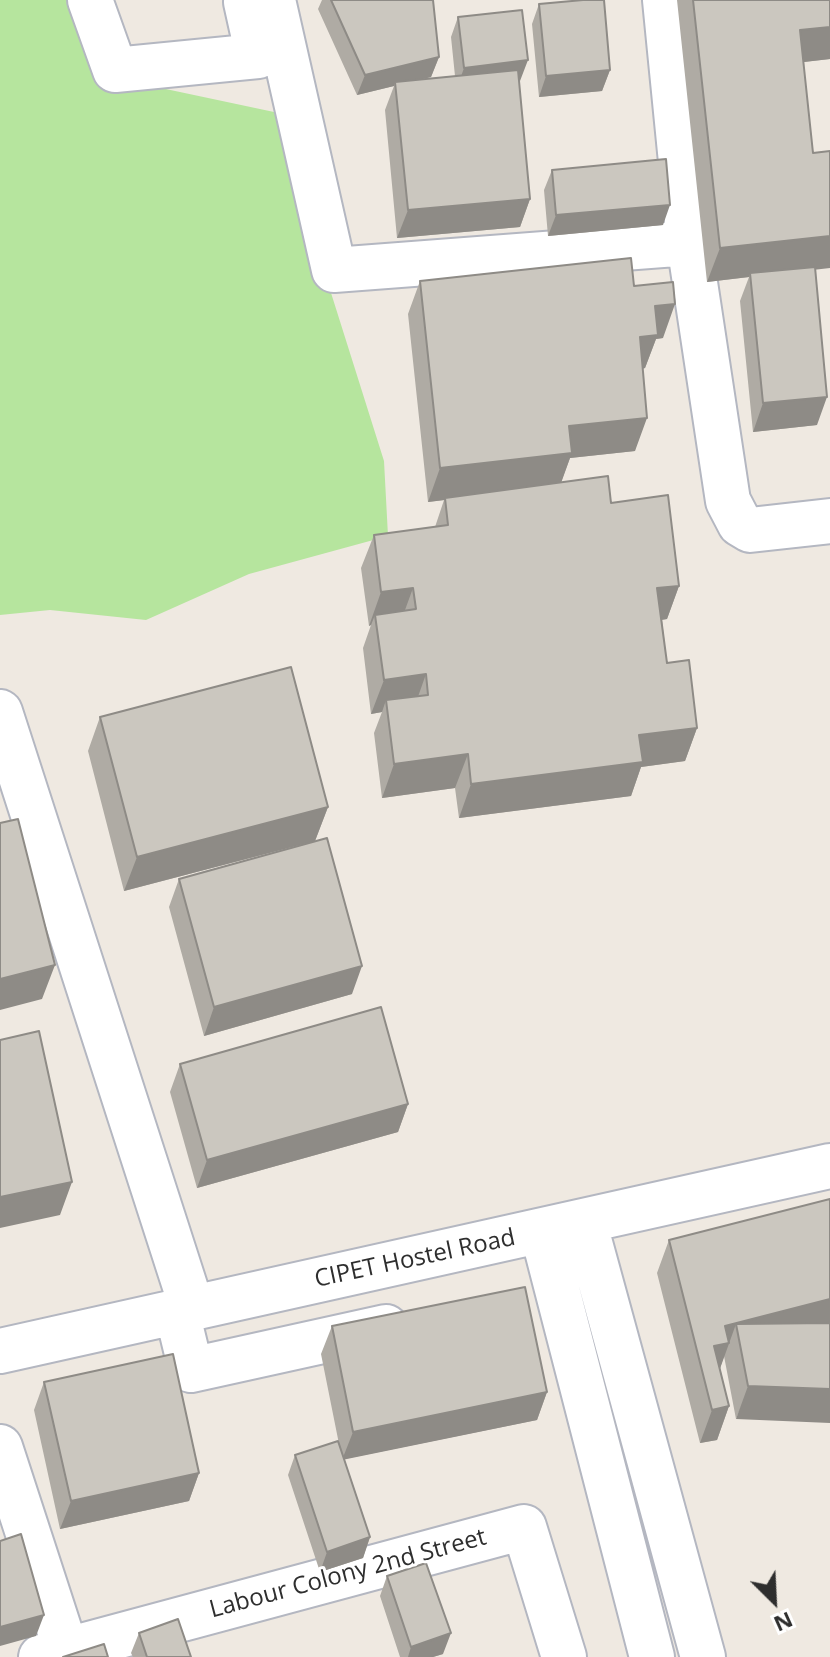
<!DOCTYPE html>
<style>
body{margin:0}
#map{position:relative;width:830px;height:1657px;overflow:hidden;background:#efe9e1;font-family:"Open Sans",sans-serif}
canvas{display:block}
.north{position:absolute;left:734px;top:1561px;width:80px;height:80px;-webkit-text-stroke:6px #fff;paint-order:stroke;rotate:156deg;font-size:22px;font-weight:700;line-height:32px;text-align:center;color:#2e2e2e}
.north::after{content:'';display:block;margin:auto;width:28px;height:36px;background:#2e2e2e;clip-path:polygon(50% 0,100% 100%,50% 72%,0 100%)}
</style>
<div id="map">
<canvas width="830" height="1657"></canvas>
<div class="north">N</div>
</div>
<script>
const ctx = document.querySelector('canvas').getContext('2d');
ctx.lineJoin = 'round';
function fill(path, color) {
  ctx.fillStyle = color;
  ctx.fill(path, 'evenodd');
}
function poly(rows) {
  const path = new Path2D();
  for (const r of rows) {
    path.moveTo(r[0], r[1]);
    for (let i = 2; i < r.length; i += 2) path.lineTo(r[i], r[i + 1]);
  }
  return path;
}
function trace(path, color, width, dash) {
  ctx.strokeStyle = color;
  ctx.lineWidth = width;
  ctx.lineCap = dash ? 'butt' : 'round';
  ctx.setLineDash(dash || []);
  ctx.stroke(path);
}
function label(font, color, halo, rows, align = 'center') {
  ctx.font = font + ' "Open Sans",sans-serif';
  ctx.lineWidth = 6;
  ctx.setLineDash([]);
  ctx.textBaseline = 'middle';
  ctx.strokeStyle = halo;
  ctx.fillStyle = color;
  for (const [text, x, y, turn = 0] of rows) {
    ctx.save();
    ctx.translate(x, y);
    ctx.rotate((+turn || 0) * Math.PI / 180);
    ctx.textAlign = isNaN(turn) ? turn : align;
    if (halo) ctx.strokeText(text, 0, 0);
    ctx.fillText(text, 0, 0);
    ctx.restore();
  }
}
const green = poly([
 [0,0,90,0,114,78,274,112,384,461,388,536,249,574,146,620,50,610,0,615]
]);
const minor = poly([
 [90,0,115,70,258,56,246,2],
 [273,0,334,270,689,243],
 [665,0,689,243,728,501,740,524,750,530,830,521],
 [0,712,192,1308],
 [584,1221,703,1657],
 [542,1231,652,1657],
 [177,1312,191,1370,386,1327],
 [0,1351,830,1166],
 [0,1447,66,1650],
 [41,1657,524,1527,564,1657]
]);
const wall = poly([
 [322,0,433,0,439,57,431,77,422,79,455,76,451,37,458,17,520,81,519,81,530,199,520,227,397,238,385,110,394,86,357,95,318,9],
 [677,0,830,0,830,59,803,62,816,270,817,425,753,432,740,301,749,277,707,282],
 [539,4,610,70,602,91,539,97,532,24],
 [552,170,663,225,548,236,544,190],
 [420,281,634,286,663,338,656,339,645,368,643,369,635,451,570,458,561,482,611,503,679,586,667,619,662,620,667,663,697,728,685,761,641,767,631,796,459,818,455,788,382,798,374,733,382,712,371,714,363,648,371,625,369,626,361,568,374,535,435,527,444,500,428,502,408,314],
 [100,717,328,807,315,841,124,891,88,751],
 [179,879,352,994,204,1036,169,907],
 [180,1064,408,1104,398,1132,197,1188,170,1092],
 [830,1199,736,1419,724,1356,720,1368,729,1406,717,1440,700,1443,657,1273,669,1240],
 [332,1326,547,1392,537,1420,344,1459,370,1537,363,1558,320,1572,288,1475,295,1455,339,1444,321,1354],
 [44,1382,199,1473,189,1501,60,1529,34,1410],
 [387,1576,443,1654,433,1657,400,1657,380,1596],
 [139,1633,191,1657,133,1657,131,1653]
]);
const shadedWall = poly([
 [830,27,830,59,787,64,800,30],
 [439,57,431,77,396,86,395,82,394,86,357,95,365,75],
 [528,60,520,81,457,88,464,68],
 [610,70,602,91,539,97,546,76],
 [530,199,520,227,397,238,408,210],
 [670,205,663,225,548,236,556,215],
 [830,236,830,268,751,277,750,273,749,277,707,282,720,248],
 [675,304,663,338,656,339,645,368,627,370,640,337,655,306],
 [827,397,817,425,753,432,763,403],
 [647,418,635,451,570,458,560,486,428,502,440,468,569,426],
 [679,586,667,619,645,622,657,588],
 [413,588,401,621,375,615,371,625,369,626,381,592],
 [426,674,414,708,386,700,382,712,371,714,384,680],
 [697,728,685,761,641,767,631,796,459,818,471,784,639,735],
 [468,754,455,788,382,798,394,764],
 [328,807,315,841,124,891,137,857],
 [55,965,42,999,0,1010,0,979],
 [362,966,352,994,204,1036,214,1007],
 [408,1104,398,1132,197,1188,207,1160],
 [72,1182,60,1215,0,1228,0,1197],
 [830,1299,830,1330,736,1324,717,1377,714,1346,725,1326],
 [748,1386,830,1389,830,1423,736,1419],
 [547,1392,537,1420,342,1460,353,1432],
 [729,1406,717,1440,700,1443,712,1410],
 [199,1473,189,1501,60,1529,71,1501],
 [370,1537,363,1558,320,1572,327,1552],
 [44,1615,36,1636,0,1646,0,1627],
 [451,1633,443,1654,433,1657,408,1657,411,1647]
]);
const building = poly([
 [331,0,433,0,439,57,365,75,331,0],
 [583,0,604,0,610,70,546,76,539,4,583,0],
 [693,0,830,0,830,27,800,30,813,153,830,151,830,236,720,248,693,0],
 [522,10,528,60,464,68,458,17,522,10],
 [518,70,530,199,408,210,395,82,518,70],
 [666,159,670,205,556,215,552,170,666,159],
 [631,258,634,286,673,282,675,304,655,306,658,335,640,337,647,418,569,426,572,453,440,468,420,281,631,258],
 [815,267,827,397,763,403,750,273,815,267],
 [608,476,611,503,668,495,679,586,657,588,667,663,689,660,697,728,639,735,643,762,471,784,468,754,394,764,386,700,428,695,426,674,384,680,375,615,416,609,413,588,381,592,374,535,448,525,445,498,608,476],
 [291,667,328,807,137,857,100,717,291,667],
 [18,819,55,965,0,979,0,823,18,819],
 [327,838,362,966,214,1007,179,879,327,838],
 [381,1007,408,1104,207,1160,180,1064,381,1007],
 [39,1031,72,1182,0,1197,0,1040,39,1031],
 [830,1199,830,1299,725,1326,729,1343,714,1346,729,1406,712,1410,669,1240,830,1199],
 [525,1287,547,1392,353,1432,332,1326,525,1287],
 [830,1323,830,1389,748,1386,736,1324,830,1323],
 [173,1354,199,1473,71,1501,44,1382,173,1354],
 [338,1441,370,1537,327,1552,295,1455,338,1441],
 [21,1534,44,1615,0,1627,0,1541,21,1534],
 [426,1563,451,1633,411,1647,387,1576,426,1563],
 [178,1619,191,1657,147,1657,139,1633,178,1619],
 [104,1644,108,1657,63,1657,104,1644]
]);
const streetNames = [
 ["CIPET Hostel Road",415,1259,-12],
 ["Labour Colony 2nd Street",348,1574,-15]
];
fill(green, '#b6e59e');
trace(minor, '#b4b7c1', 48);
trace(minor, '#fff', 44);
fill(wall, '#afaba4');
fill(shadedWall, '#8e8b86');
fill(building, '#cbc7bf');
trace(building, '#8e8b86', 2);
label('24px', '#2e2e2e', '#fff', streetNames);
</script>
